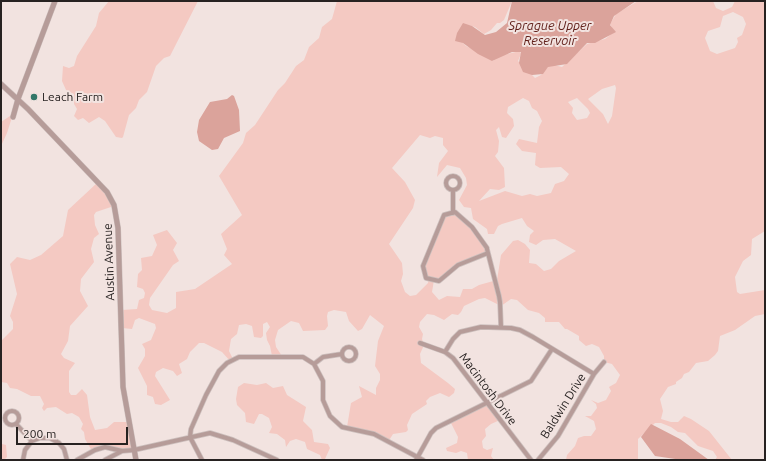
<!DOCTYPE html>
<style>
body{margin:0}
#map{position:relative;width:766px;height:461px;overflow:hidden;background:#f2e3e0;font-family:Ubuntu,sans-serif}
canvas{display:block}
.frame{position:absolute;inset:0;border:2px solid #272221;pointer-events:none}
.scale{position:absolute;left:16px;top:427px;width:112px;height:18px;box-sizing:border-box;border:2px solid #272221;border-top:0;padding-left:5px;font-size:12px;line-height:14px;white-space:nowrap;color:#272221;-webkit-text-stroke:3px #f2e3e0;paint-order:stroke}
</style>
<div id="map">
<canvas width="766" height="461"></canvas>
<div class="frame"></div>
<div class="scale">200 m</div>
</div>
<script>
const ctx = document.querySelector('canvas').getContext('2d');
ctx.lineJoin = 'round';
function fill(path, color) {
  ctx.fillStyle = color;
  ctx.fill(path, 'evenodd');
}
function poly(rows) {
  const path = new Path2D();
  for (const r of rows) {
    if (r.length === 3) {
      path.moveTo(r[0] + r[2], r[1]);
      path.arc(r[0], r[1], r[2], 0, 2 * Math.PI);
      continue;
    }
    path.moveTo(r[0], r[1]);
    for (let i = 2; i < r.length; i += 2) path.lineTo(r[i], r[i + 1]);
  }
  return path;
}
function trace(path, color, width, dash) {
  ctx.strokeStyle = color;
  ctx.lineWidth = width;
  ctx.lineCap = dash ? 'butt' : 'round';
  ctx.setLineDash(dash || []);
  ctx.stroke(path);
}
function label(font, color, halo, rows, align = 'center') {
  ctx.font = font + ' Ubuntu,sans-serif';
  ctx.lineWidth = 4;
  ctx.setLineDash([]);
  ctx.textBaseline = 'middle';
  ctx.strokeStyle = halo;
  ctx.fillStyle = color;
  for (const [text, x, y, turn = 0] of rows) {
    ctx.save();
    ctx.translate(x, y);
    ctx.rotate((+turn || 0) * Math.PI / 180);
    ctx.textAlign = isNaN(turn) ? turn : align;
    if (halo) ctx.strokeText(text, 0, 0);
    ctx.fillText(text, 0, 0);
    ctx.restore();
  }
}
const green = poly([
 [109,1,198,1,170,56,164,58,156,66,147,92,139,100,136,108,129,115,123,137,122,138,116,137,105,121,99,117,89,123,83,118,78,120,74,116,77,109,74,104,74,94,66,90,62,81,63,66,69,68,74,66,77,56,96,26,99,13],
 [337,1,512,1,504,20,500,23,497,23,491,30,484,34,475,27,468,25,458,38,466,46,487,56,493,61,499,53,503,55,520,51,521,54,518,61,535,78,541,75,550,64,562,67,587,44,605,39,614,32,610,24,616,14,638,1,713,1,716,8,723,11,732,7,735,1,765,1,765,231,752,239,751,255,743,261,735,277,737,292,740,294,765,290,765,314,755,316,735,330,720,336,718,351,715,355,708,361,696,363,689,372,684,374,682,378,676,382,676,384,668,387,660,399,663,411,661,419,671,422,678,422,684,416,691,419,709,431,732,460,715,460,717,457,713,451,698,446,685,433,678,432,671,427,661,423,655,423,638,439,638,460,566,460,567,455,575,446,578,438,584,436,591,436,596,429,594,421,585,416,591,416,597,408,596,404,591,400,598,403,606,400,611,391,609,387,616,383,620,375,612,364,604,362,604,356,599,347,592,344,586,346,579,340,579,336,567,329,565,329,559,322,545,322,545,318,539,313,528,310,517,300,511,299,501,306,485,298,479,299,464,306,461,312,458,315,452,314,444,320,434,315,427,314,420,322,419,327,423,334,422,339,424,345,420,354,421,363,448,383,455,389,454,393,449,397,440,393,430,397,426,401,427,404,412,414,407,425,408,430,406,432,393,434,388,442,369,433,347,427,351,403,362,397,359,386,376,395,376,388,380,380,380,374,375,366,378,341,384,326,370,315,362,329,358,331,349,321,346,312,334,310,328,312,327,316,328,326,325,330,303,331,299,323,291,321,278,330,275,340,276,347,282,356,272,356,270,346,267,340,266,333,270,327,267,322,263,324,263,336,261,338,254,337,252,326,246,324,239,325,237,334,231,339,229,351,233,359,230,361,222,352,204,343,199,343,190,352,187,359,179,364,182,373,177,376,173,371,163,368,156,372,155,376,170,400,161,405,155,404,153,397,147,395,147,386,138,368,145,356,145,349,142,344,151,340,156,328,155,324,139,318,135,320,132,329,122,328,122,310,137,309,139,300,144,298,145,293,143,289,137,287,138,274,142,270,141,258,152,256,157,245,153,235,167,230,177,243,173,250,179,261,173,265,150,298,149,305,152,310,167,313,176,308,176,292,195,289,232,264,224,255,227,249,221,234,242,215,219,176,243,143,246,133,255,125,278,90,285,83,296,66,304,60,309,47,319,38,322,27,332,19],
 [733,12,743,17,746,24,742,35,737,38,738,42,735,48,717,54,710,51,705,38,708,31,720,27,723,16],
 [615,85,616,88,612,116,608,124,603,114,588,99,602,89],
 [523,98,529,101,532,108,537,111,542,121,539,127,537,143,519,139,516,144,522,151,536,153,535,165,540,168,561,167,569,174,564,181,555,184,551,193,537,196,530,194,522,196,505,191,479,201,490,189,499,190,505,187,504,168,495,156,498,152,499,141,496,130,499,127,502,137,506,138,514,126,513,119,507,113,508,107],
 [577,98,588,109,590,113,587,118,577,120,572,113,573,108,568,102],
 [420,135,430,138,435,136,443,138,443,145,448,151,439,163,437,177,447,165,460,168,466,178,467,185,459,200,464,207,471,208,473,219,487,229,488,234,494,234,498,226,502,224,522,218,527,226,534,231,530,235,529,242,536,245,543,240,555,239,576,251,559,261,551,269,544,271,536,264,529,263,530,250,525,244,518,240,513,241,501,255,497,280,479,285,472,289,463,289,460,297,447,296,439,300,432,292,434,280,442,280,457,266,487,255,483,243,460,215,452,213,443,219,426,262,424,269,429,277,428,283,416,295,410,296,405,292,401,281,403,274,402,263,389,244,413,208,415,200,405,182,392,168],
 [13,114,7,133,1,146,1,122],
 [97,183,114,206,96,212,94,215,95,225,99,234,94,238,91,249,94,262,81,279,80,291,88,306,70,326,68,341,61,354,64,358,75,363,69,371,69,392,71,395,76,395,82,389,87,395,90,417,95,430,107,428,114,422,128,422,134,449,119,450,105,447,92,451,85,439,84,432,81,429,83,424,79,417,72,413,67,414,56,407,47,408,44,411,42,408,44,404,40,396,31,396,17,389,10,388,7,383,1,382,1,341,13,329,13,322,10,316,17,294,10,264,17,257,30,260,41,255,63,236,68,210],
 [244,383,257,385,266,383,273,388,283,386,287,395,306,407,303,421,312,430,314,442,328,444,330,448,325,459,322,460,320,455,307,449,305,442,296,439,290,441,286,447,285,440,277,434,269,433,272,427,269,418,262,414,259,414,254,424,246,422,245,413,237,405,236,399,238,387],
 [487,403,500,420,491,424,485,429,486,436,482,441,483,448,487,450,493,448,491,456,494,460,468,460,467,453,461,451,456,453,447,451,446,448,457,443,458,437,450,421],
 [2,444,6,445,7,457,4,460,1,460]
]);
const water = poly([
 [512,1,636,1,614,16,610,25,616,32,595,43,587,43,567,64,548,67,543,74,532,75,523,72,519,63,521,52,512,52,492,61,478,54,463,43,455,41,457,33,463,23,472,26,485,35,496,32,507,23],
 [232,95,234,96,239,110,240,131,224,138,218,149,212,150,199,141,197,132,199,120,210,102,227,99],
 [651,424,680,439,709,460,682,460,655,456,641,437]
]);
const minor = poly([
 [453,183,7],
 [453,213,453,190],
 [488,253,458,265,439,281,426,278,423,266,444,215,455,212,472,227,487,248,487,249,488,253,499,296,500,302,501,327],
 [420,343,445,352,453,358,531,460],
 [349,354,7],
 [445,352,453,339,460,332,481,327,511,328,520,330,533,337,594,374],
 [314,364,323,357,342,354],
 [12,418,7],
 [16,424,32,441],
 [23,460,25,450,32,441,40,438,50,438,59,443,64,449,67,460],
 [77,460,95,450,105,447,122,451,134,450,210,433,233,440,277,460],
 [105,460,122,451],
 [202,460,190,437,191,429,206,395,219,371,227,363,239,357,303,357,314,364,323,381,323,400,330,416,342,427,374,434,423,460],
 [416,460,431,433,436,428,531,381,552,349],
 [538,460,558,436,594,374,604,362]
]);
const tertiary = poly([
 [1,84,28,109,107,192,114,205,118,228,123,387,136,460],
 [13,117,18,99,55,1]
]);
const markers = [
 [34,97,4,"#337769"]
];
const poiNames = [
 ["Leach Farm",42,97]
];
const streetNames = [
 ["Austin Avenue",109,262,-92],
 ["Macintosh Drive",488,389,53],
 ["Baldwin Drive",563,406,-58]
];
const waterNames = [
 ["Sprague Upper",550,26],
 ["Reservoir",550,41]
];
fill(green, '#f4c9c2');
fill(water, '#dba39b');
trace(minor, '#cdc0be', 5.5);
trace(tertiary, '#cdc0be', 6);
trace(minor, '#b69c99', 4);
trace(tertiary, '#b69c99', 5);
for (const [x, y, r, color] of markers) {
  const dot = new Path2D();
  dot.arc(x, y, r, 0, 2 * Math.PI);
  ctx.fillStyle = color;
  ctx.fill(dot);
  trace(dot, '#f2e3e0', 1.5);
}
label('12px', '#272221', '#f2e3e0', poiNames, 'left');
label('12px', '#272221', '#f2e3e0', streetNames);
label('italic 13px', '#5f1d17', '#f2e3e0', waterNames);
</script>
